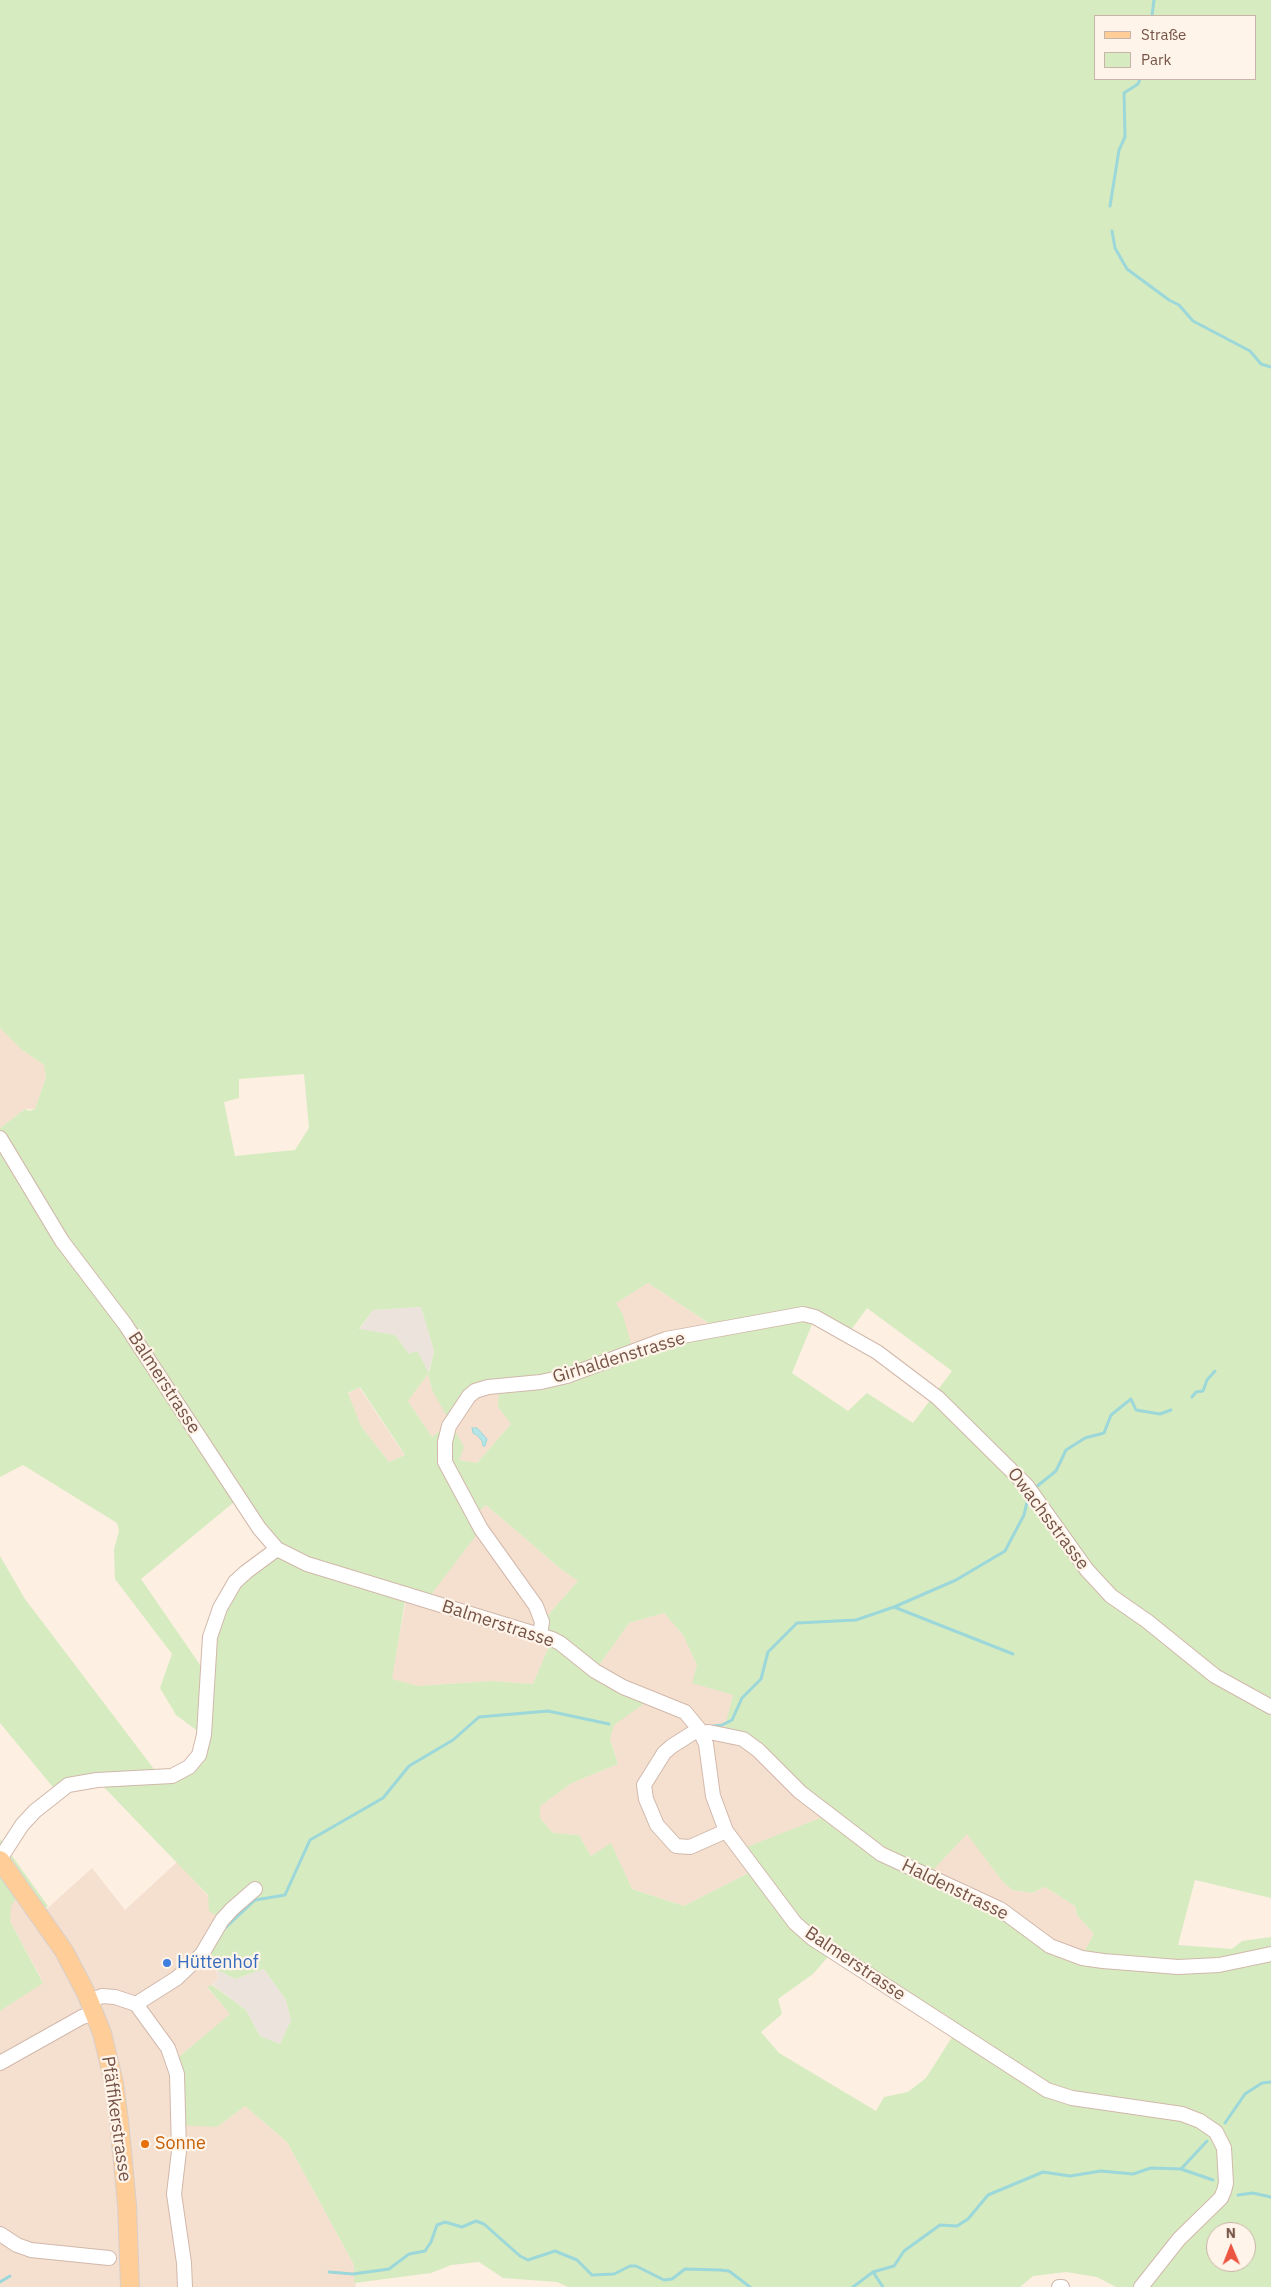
<!DOCTYPE html>
<meta charset="utf-8">
<style>
body{margin:0}
#map{position:relative;width:1271px;height:2287px;overflow:hidden;background:#fdefe2;font-family:"IBM Plex Sans",sans-serif}
canvas{display:block}
.legend{position:absolute;left:1094px;top:15px;width:162px;height:65px;box-sizing:border-box;background:#fff4e9;border:1px solid #c8b4a8;margin:0;padding:6px 9px;list-style:none;font-size:15px;color:#755347}
.legend li{display:flex;align-items:center;gap:10px;height:25px}
.legend b{width:25px;border:1px solid #c8b4a8}
.north{position:absolute;left:1206px;top:2222px;width:50px;height:50px;box-sizing:border-box;background:#fff4e9;border:1px solid #c8b4a8;border-radius:50%;rotate:359deg;font-size:14px;font-weight:700;line-height:20px;text-align:center;color:#755347}
.north::after{content:'';display:block;margin:auto;width:18px;height:22px;background:#ec5542;clip-path:polygon(50% 0,100% 100%,50% 72%,0 100%)}
</style>
<div id="map">
<canvas width="1271" height="2287"></canvas>
<ul class="legend">
<li><b style="height:6px;background:#fecd98"></b>Straße</li>
<li><b style="height:14px;background:#d6ebc0"></b>Park</li>
</ul>
<div class="north">N</div>
</div>
<script>
const ctx = document.querySelector('canvas').getContext('2d');
ctx.lineJoin = 'round';
function fill(path, color) {
  ctx.fillStyle = color;
  ctx.fill(path, 'evenodd');
}
function poly(rows) {
  const path = new Path2D();
  for (const r of rows) {
    path.moveTo(r[0], r[1]);
    for (let i = 2; i < r.length; i += 2) path.lineTo(r[i], r[i + 1]);
  }
  return path;
}
function trace(path, color, width, dash) {
  ctx.strokeStyle = color;
  ctx.lineWidth = width;
  ctx.lineCap = dash ? 'butt' : 'round';
  ctx.setLineDash(dash || []);
  ctx.stroke(path);
}
function label(font, color, halo, rows, align = 'center') {
  ctx.font = font + ' "IBM Plex Sans",sans-serif';
  ctx.lineWidth = 4.5;
  ctx.setLineDash([]);
  ctx.textBaseline = 'middle';
  ctx.strokeStyle = halo;
  ctx.fillStyle = color;
  for (const [text, x, y, turn = 0] of rows) {
    ctx.save();
    ctx.translate(x, y);
    ctx.rotate((+turn || 0) * Math.PI / 180);
    ctx.textAlign = isNaN(turn) ? turn : align;
    if (halo) ctx.strokeText(text, 0, 0);
    ctx.fillText(text, 0, 0);
    ctx.restore();
  }
}
const residential = poly([
 [0,1028,21,1049,44,1065,46,1077,35,1109,25,1109,0,1128],
 [648,1283,720,1331,633,1351,615,1303],
 [428,1374,432,1390,475,1391,499,1385,498,1407,511,1424,477,1463,459,1460,447,1425,432,1437,408,1401],
 [359,1387,395,1441,405,1455,389,1462,361,1426,348,1394],
 [486,1505,562,1570,578,1581,542,1622,552,1639,533,1684,490,1681,418,1686,391,1679,407,1595,430,1602,433,1592,474,1516],
 [664,1613,683,1635,697,1665,733,1695,743,1739,828,1815,754,1870,684,1906,632,1889,611,1844,591,1856,579,1835,553,1833,540,1818,540,1806,572,1783,618,1764,610,1739,614,1724,595,1671,629,1623],
 [967,1833,1003,1882,1012,1890,1032,1893,1045,1887,1075,1906,1077,1915,1094,1934,1082,1958,927,1875],
 [177,1862,208,1896,222,1920,202,1954,216,1969,218,1979,212,1985,207,1988,231,2014,174,2061,217,2127,245,2106,287,2142,354,2265,356,2287,0,2287,0,2011,43,1982,10,1921,10,1906,21,1891,40,1915,92,1868,125,1910]
]);
const industrial = poly([
 [421,1307,434,1351,428,1374,409,1354,395,1335,359,1330,373,1310],
 [216,1969,235,1979,264,1969,286,2000,291,2020,280,2044,260,2036,246,2010,213,1985,218,1979]
]);
const green = poly([
 [0,0,1271,0,1271,1898,1195,1880,1178,1945,1232,1949,1242,1941,1271,1937,1271,2287,1116,2287,1097,2277,1066,2272,1033,2276,1020,2287,568,2287,557,2282,503,2278,479,2262,451,2265,431,2273,354,2283,354,2265,287,2142,245,2106,217,2127,179,2125,174,2061,230,2014,207,1987,212,1985,246,2010,260,2036,280,2044,291,2020,286,2000,264,1969,235,1979,216,1969,202,1954,222,1920,209,1911,208,1895,97,1780,57,1792,0,1723,0,1556,25,1599,160,1777,189,1767,203,1735,176,1715,160,1688,172,1654,115,1579,114,1549,119,1531,117,1523,23,1465,0,1477,0,1128,25,1109,29,1111,35,1109,46,1077,44,1065,21,1049,0,1028],
 [1095,16,1255,16,1255,79,1095,79],
 [304,1074,309,1128,295,1150,235,1156,224,1102,239,1098,239,1079],
 [648,1283,719,1330,633,1351,623,1315,616,1303],
 [421,1307,434,1351,429,1373,417,1351,409,1354,395,1335,359,1329,373,1310],
 [867,1308,952,1371,913,1423,867,1393,848,1411,792,1373,815,1317,848,1334],
 [428,1374,432,1390,446,1415,456,1414,475,1391,499,1386,498,1407,511,1424,477,1463,459,1460,464,1447,454,1429,447,1425,432,1437,408,1401],
 [360,1387,405,1455,389,1462,361,1426,348,1393],
 [239,1498,277,1549,235,1582,210,1637,207,1675,141,1579],
 [486,1505,562,1570,578,1581,542,1622,552,1639,533,1684,490,1681,418,1686,392,1679,406,1595,430,1602,433,1592,481,1529,474,1516],
 [664,1613,683,1635,697,1665,692,1683,733,1695,723,1734,758,1750,828,1815,739,1850,754,1870,684,1906,632,1889,611,1843,591,1856,579,1835,553,1833,540,1818,540,1806,572,1783,618,1764,610,1739,614,1725,652,1698,595,1671,629,1623],
 [967,1834,1003,1882,1012,1890,1032,1893,1045,1887,1075,1906,1077,1915,1094,1934,1084,1952,1050,1946,928,1875],
 [833,1951,956,2031,926,2078,908,2092,884,2097,876,2111,779,2053,761,2032,782,2014,778,1999,813,1974],
 [1216,2232,1246,2232,1246,2262,1216,2262],
 [0,1839,48,1906,39,1915,21,1891,11,1906,10,1921,43,1983,0,2011]
]);
const water = poly([
 [472,1428,477,1428,487,1439,485,1446,483,1446,482,1441,477,1435,473,1433,472,1428]
]);
const stream = poly([
 [1152,16,1154,0],
 [1110,206,1119,150,1125,137,1124,93,1138,84,1140,79],
 [1112,231,1115,248,1127,269,1169,300,1179,305,1193,321,1250,351,1261,364,1271,367],
 [1192,1397,1196,1392,1203,1391,1207,1380,1215,1371],
 [1036,1487,1056,1471,1066,1450,1085,1438,1104,1433,1111,1415,1131,1399,1136,1410,1160,1414,1171,1410],
 [894,1607,1013,1654],
 [713,1726,722,1725,732,1720,742,1698,761,1679,768,1652,797,1623,856,1620,894,1607,956,1580,1005,1551,1024,1515,1028,1498],
 [224,1929,255,1900,285,1895,310,1840,383,1798,409,1766,453,1740,479,1717,548,1711,609,1724],
 [1225,2123,1245,2094,1262,2083,1271,2082],
 [1181,2169,1213,2180],
 [1238,2195,1253,2193,1271,2197],
 [329,2272,353,2274,389,2269,409,2254,425,2251,431,2242,437,2225,445,2222,462,2227,476,2221,484,2224,520,2256,528,2260,555,2251,577,2260,592,2275,614,2274,630,2266,636,2266,664,2280,672,2279,685,2269,720,2270,729,2271,750,2287],
 [873,2272,883,2287],
 [0,2282,10,2276],
 [853,2287,873,2272,894,2266,904,2251,940,2225,957,2226,968,2219,988,2195,1043,2172,1070,2176,1101,2171,1133,2174,1151,2168,1181,2169,1207,2141]
]);
const minor = poly([
 [0,1138,62,1241,125,1324,259,1528,277,1549,307,1564,552,1639,560,1643,595,1671,623,1687,685,1712,699,1729,706,1744,713,1796,726,1831,795,1923,812,1938,1047,2090,1072,2098,1182,2114,1200,2121,1216,2132,1224,2148,1226,2183,1224,2191,1221,2198,1179,2239,1141,2287],
 [540,1635,542,1622,536,1606,481,1529,445,1462,445,1442,449,1426,469,1396,475,1391,488,1387,541,1382,567,1376,666,1339,803,1314,815,1317,877,1352,938,1398,1027,1486,1087,1570,1111,1596,1147,1621,1215,1676,1271,1707],
 [699,1729,672,1746,664,1753,644,1785,646,1799,657,1825,676,1846,690,1847,726,1831],
 [702,1733,709,1732,743,1739,758,1750,800,1792,881,1854,1000,1909,1050,1946,1082,1958,1103,1961,1178,1967,1219,1965,1271,1954],
 [0,1859,22,1825,35,1811,68,1785,97,1780,172,1776,189,1767,199,1755,204,1735,210,1637,220,1608,235,1582,246,1572,277,1549],
 [90,2001,102,1996,115,1997,136,2004,177,1978,202,1954,222,1920,232,1909,255,1889],
 [136,2004,168,2048,177,2074,179,2151,174,2194,184,2263,185,2287],
 [0,2063,82,2017,95,2013],
 [0,2234,17,2245,31,2250,109,2258],
 [1059,2287,1062,2287]
]);
const major = poly([
 [0,1860,64,1951,86,1993,102,2033,114,2083,119,2120,127,2205,130,2287]
]);
const markers = [
 [167,1963,5,"#3f7fe0"],
 [145,2144,5,"#e8710a"]
];
const streetNames = [
 ["Girhaldenstrasse",619,1358,-17],
 ["Balmerstrasse",164,1383,57],
 ["Owachsstrasse",1048,1519,53],
 ["Balmerstrasse",498,1624,18],
 ["Haldenstrasse",955,1890,26],
 ["Balmerstrasse",855,1964,34],
 ["Pfäffikerstrasse",116,2119,82]
];
const shopNames = [
 ["Hüttenhof",177,1963]
];
const foodNames = [
 ["Sonne",155,2144]
];
fill(residential, '#f5e0d0');
fill(industrial, '#ece3dd');
fill(green, '#d6ebc0');
fill(water, '#b6e5e7');
trace(water, '#9cd7d9', 1);
trace(stream, '#9cd7d9', 3);
trace(minor, '#d1b8ab', 16);
trace(major, '#d8cfcb', 20);
trace(minor, '#fff', 14);
trace(major, '#fecd98', 18);
for (const [x, y, r, color] of markers) {
  const dot = new Path2D();
  dot.arc(x, y, r, 0, 2 * Math.PI);
  ctx.fillStyle = color;
  ctx.fill(dot);
  trace(dot, '#fff4e9', 2);
}
label('18px', '#755347', '#fff4e9', streetNames);
label('18px', '#366cbe', '#fff4e9', shopNames, 'left');
label('18px', '#c56008', '#fff4e9', foodNames, 'left');
</script>
